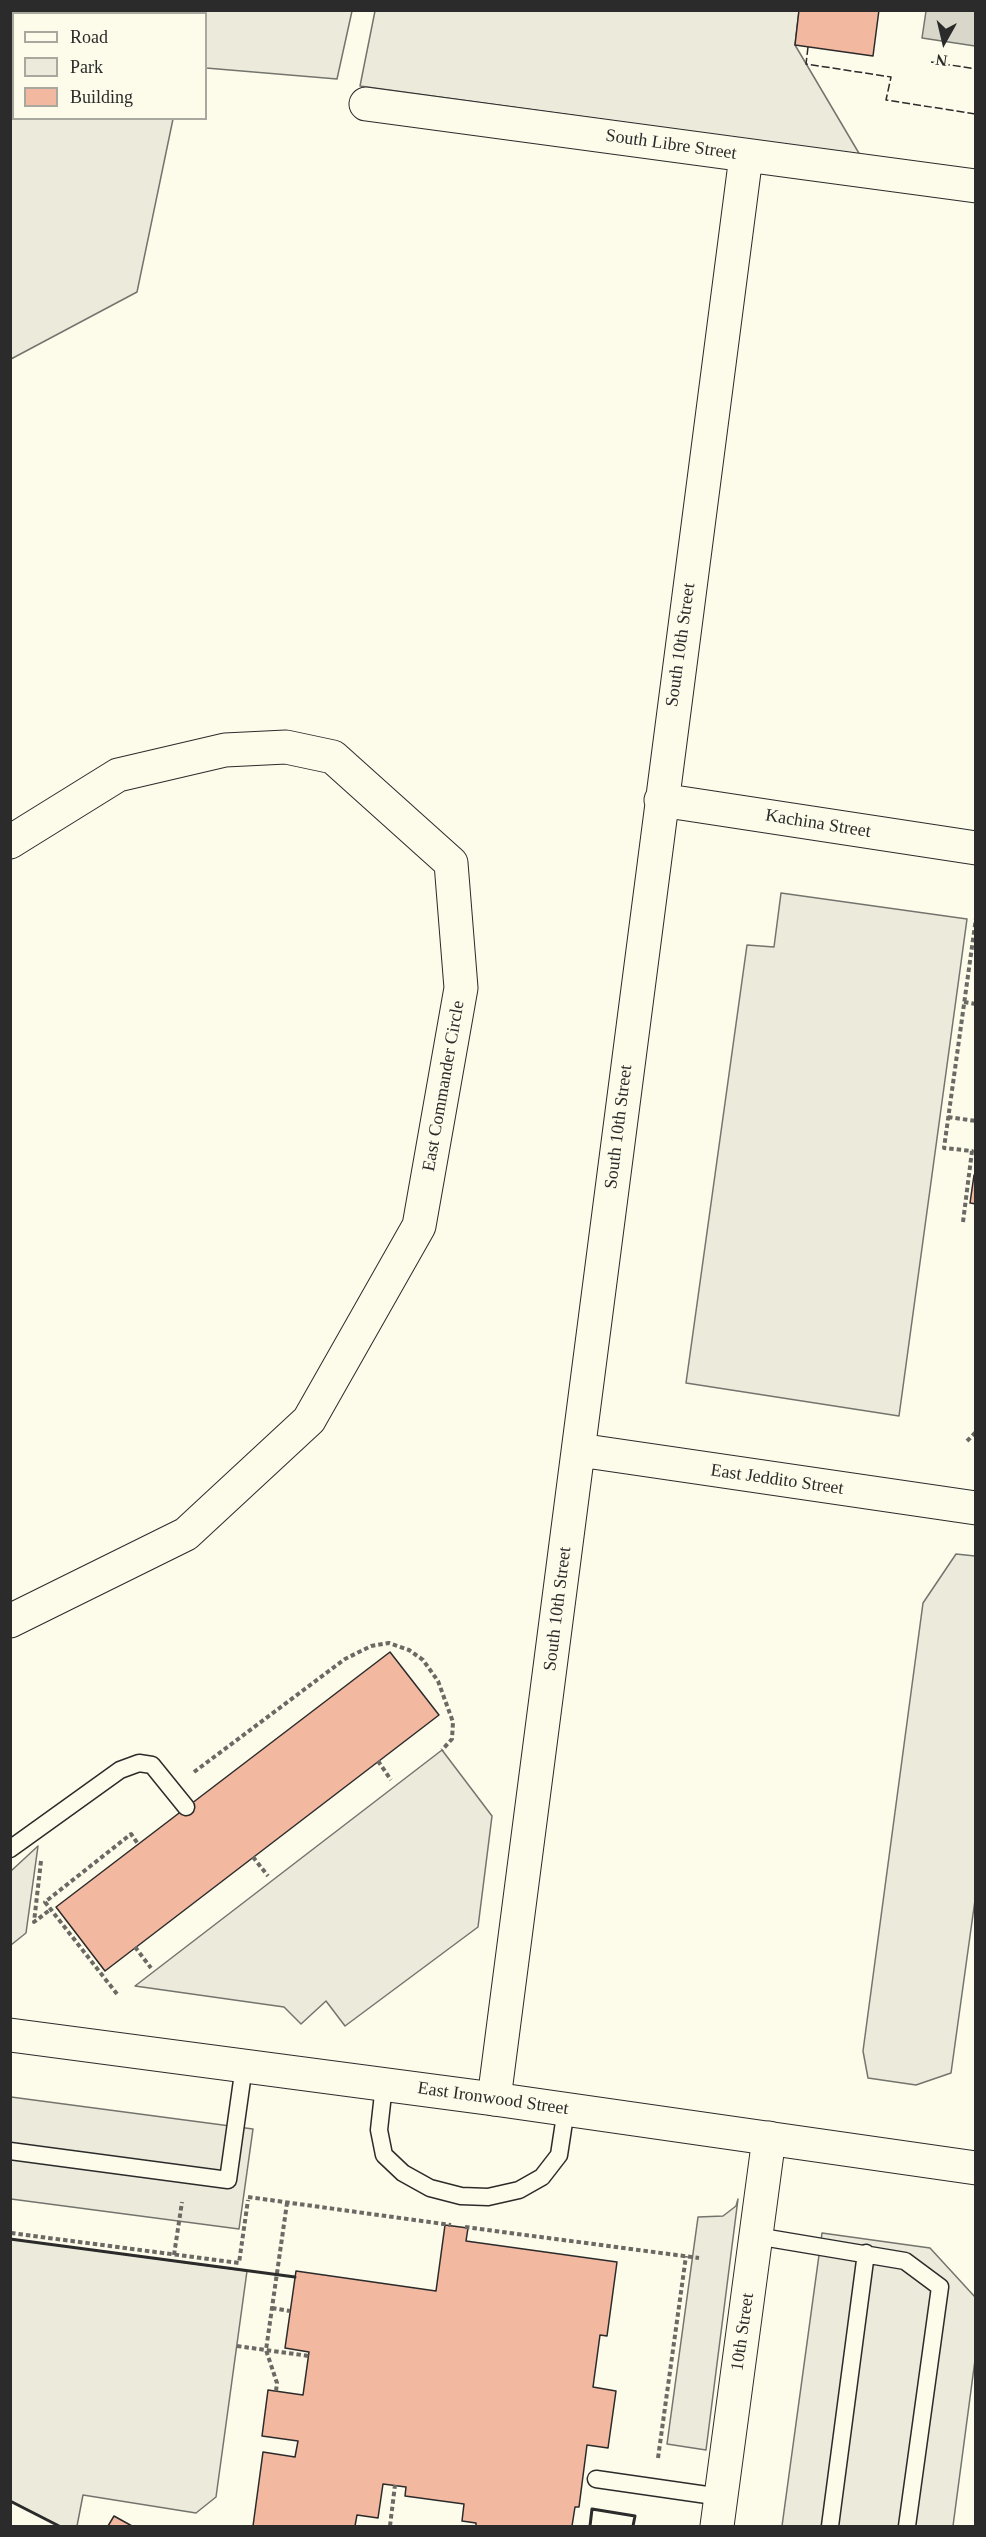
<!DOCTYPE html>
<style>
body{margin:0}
#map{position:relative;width:986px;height:2537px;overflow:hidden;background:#fdfbea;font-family:Georgia,serif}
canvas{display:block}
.frame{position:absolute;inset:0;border:12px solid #2b2b2b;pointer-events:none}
.legend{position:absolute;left:12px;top:12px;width:195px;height:108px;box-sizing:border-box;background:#fdfbea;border:2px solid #a9a89e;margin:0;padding:8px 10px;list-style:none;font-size:18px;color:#2b2b2b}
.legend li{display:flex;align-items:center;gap:12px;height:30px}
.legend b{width:30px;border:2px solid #a9a89e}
.north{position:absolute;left:914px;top:12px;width:60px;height:60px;-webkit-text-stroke:4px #fdfbea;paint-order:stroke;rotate:188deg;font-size:16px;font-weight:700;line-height:24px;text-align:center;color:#2b2b2b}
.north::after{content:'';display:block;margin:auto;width:21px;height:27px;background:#2b2b2b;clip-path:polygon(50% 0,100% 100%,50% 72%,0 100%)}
</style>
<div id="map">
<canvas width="986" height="2537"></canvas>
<div class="frame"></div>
<ul class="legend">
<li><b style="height:8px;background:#fdfbea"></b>Road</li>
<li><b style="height:16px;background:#ecebdb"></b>Park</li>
<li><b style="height:16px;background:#f2b8a0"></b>Building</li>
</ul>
<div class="north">N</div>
</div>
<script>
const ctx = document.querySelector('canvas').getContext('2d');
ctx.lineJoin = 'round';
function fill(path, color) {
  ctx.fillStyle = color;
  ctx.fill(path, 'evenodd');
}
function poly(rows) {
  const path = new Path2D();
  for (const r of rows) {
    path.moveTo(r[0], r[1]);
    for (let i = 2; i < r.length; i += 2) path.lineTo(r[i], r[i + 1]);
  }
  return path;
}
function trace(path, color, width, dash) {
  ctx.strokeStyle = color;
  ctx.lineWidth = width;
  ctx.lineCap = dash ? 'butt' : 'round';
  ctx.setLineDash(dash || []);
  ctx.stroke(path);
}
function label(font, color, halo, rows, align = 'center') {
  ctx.font = font + ' Georgia,serif';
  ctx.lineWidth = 4.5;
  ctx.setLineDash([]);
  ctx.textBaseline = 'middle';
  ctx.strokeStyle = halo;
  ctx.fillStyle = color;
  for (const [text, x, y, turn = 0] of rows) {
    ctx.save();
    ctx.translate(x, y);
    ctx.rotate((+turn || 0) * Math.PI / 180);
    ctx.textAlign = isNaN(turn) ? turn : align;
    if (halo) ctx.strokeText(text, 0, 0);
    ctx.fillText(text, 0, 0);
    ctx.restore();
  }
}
const green = poly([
 [11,10,352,11,337,79,206,68,206,14,14,14,14,118,173,119,137,292,11,359,11,10],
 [11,2239,247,2271,216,2497,196,2513,83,2495,77,2526,59,2526,11,2501,11,2239]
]);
const parking = poly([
 [375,11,799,11,795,45,860,155,360,86,375,11],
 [781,893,967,919,899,1416,686,1383,747,945,774,947,781,893],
 [956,1554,975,1556,975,1900,951,2073,916,2085,868,2078,863,2051,923,1603,956,1554],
 [442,1750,492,1816,478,1927,345,2026,326,2001,301,2024,284,2007,135,1986,442,1750],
 [38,1846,26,1933,11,1945,11,1871,38,1846],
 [11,2097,253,2129,239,2229,11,2199,11,2097],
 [738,2199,706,2450,667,2444,698,2217,723,2216,736,2206,738,2199],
 [822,2233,930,2248,975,2297,975,2360,953,2526,782,2526,822,2233]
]);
const water = poly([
 [926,11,975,11,975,46,922,38,926,11]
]);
const building = poly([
 [799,10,879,10,873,56,795,45,799,10],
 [974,1175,976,1175,976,1204,970,1203,974,1175],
 [390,1652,439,1715,105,1971,56,1907,390,1652],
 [445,2225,468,2228,466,2241,617,2262,607,2336,600,2335,593,2387,616,2391,608,2448,587,2445,579,2507,575,2507,572,2526,476,2526,476,2523,462,2521,464,2504,405,2496,406,2487,383,2484,378,2518,357,2515,355,2526,253,2526,263,2452,295,2457,298,2441,262,2436,268,2390,303,2395,309,2352,285,2348,296,2271,436,2291,445,2225],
 [114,2516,132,2526,108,2526,114,2516]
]);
const path = poly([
 [964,1002,976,1004],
 [948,1117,976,1121],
 [963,1222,972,1151,944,1148,976,918],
 [967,1441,976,1432],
 [378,1761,391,1780],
 [194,1772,345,1659,371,1646,389,1643,409,1650,423,1660,438,1681,453,1722,452,1739,442,1750],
 [253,1857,268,1876],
 [41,1861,34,1922,51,1909],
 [135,1947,151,1968],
 [117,1994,45,1902,131,1834,138,1844],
 [248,2197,451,2225],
 [465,2227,699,2258],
 [11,2233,239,2263,248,2200],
 [174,2255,182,2202],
 [272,2308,290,2311],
 [237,2346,309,2356],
 [276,2391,277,2383,266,2350,287,2203],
 [658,2458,686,2256],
 [390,2526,395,2485]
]);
const service = poly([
 [10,1849,120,1770,139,1763,152,1765,186,1807],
 [384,2085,379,2130,384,2155,403,2173,430,2188,461,2196,488,2197,519,2190,542,2177,559,2155,566,2109],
 [10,2151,228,2180,244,2066],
 [756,2236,905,2261,940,2287,907,2526],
 [596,2479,721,2497],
 [830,2526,866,2253]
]);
const minor = poly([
 [366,104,976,186],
 [661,800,976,848],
 [10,842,118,775,225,750,286,747,333,757,451,863,461,988,419,1226,309,1420,186,1534,10,1621],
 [579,1450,976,1508],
 [494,2099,746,156],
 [717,2526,769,2138]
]);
const tertiary = poly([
 [10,2035,494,2099,976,2168]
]);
const fence = poly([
 [808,47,806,64,891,77,886,100,976,114],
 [931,62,976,69]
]);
const wall = poly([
 [10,2239,295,2277],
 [10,2501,59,2526],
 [590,2526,592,2509,635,2516,633,2526]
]);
const streetNames = [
 ["South Libre Street",671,145,8],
 ["South 10th Street",681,645,-82],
 ["Kachina Street",818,824,9],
 ["East Commander Circle",444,1086,-80],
 ["South 10th Street",619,1127,-83],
 ["East Jeddito Street",777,1480,8],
 ["South 10th Street",558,1609,-83],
 ["East Ironwood Street",493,2099,8],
 ["10th Street",743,2332,-82]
];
fill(green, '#ecebdb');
trace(green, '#74746e', 1.5);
fill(parking, '#eceadb');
trace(parking, '#74746e', 1.5);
fill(water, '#d8d7c9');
trace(water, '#74746e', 1.5);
fill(building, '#f2b8a0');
trace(building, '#2b2b2b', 1.5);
trace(service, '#2b2b2b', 19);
trace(minor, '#2b2b2b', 35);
trace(tertiary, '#2b2b2b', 35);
trace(path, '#6a6964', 4, [4.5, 3]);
trace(service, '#fdfbea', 16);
trace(minor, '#fdfbea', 33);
trace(tertiary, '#fdfbea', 33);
trace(fence, '#2b2b2b', 1.5, [8, 3]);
trace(wall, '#2b2b2b', 3);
label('18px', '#2b2b2b', '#fdfbea', streetNames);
</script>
